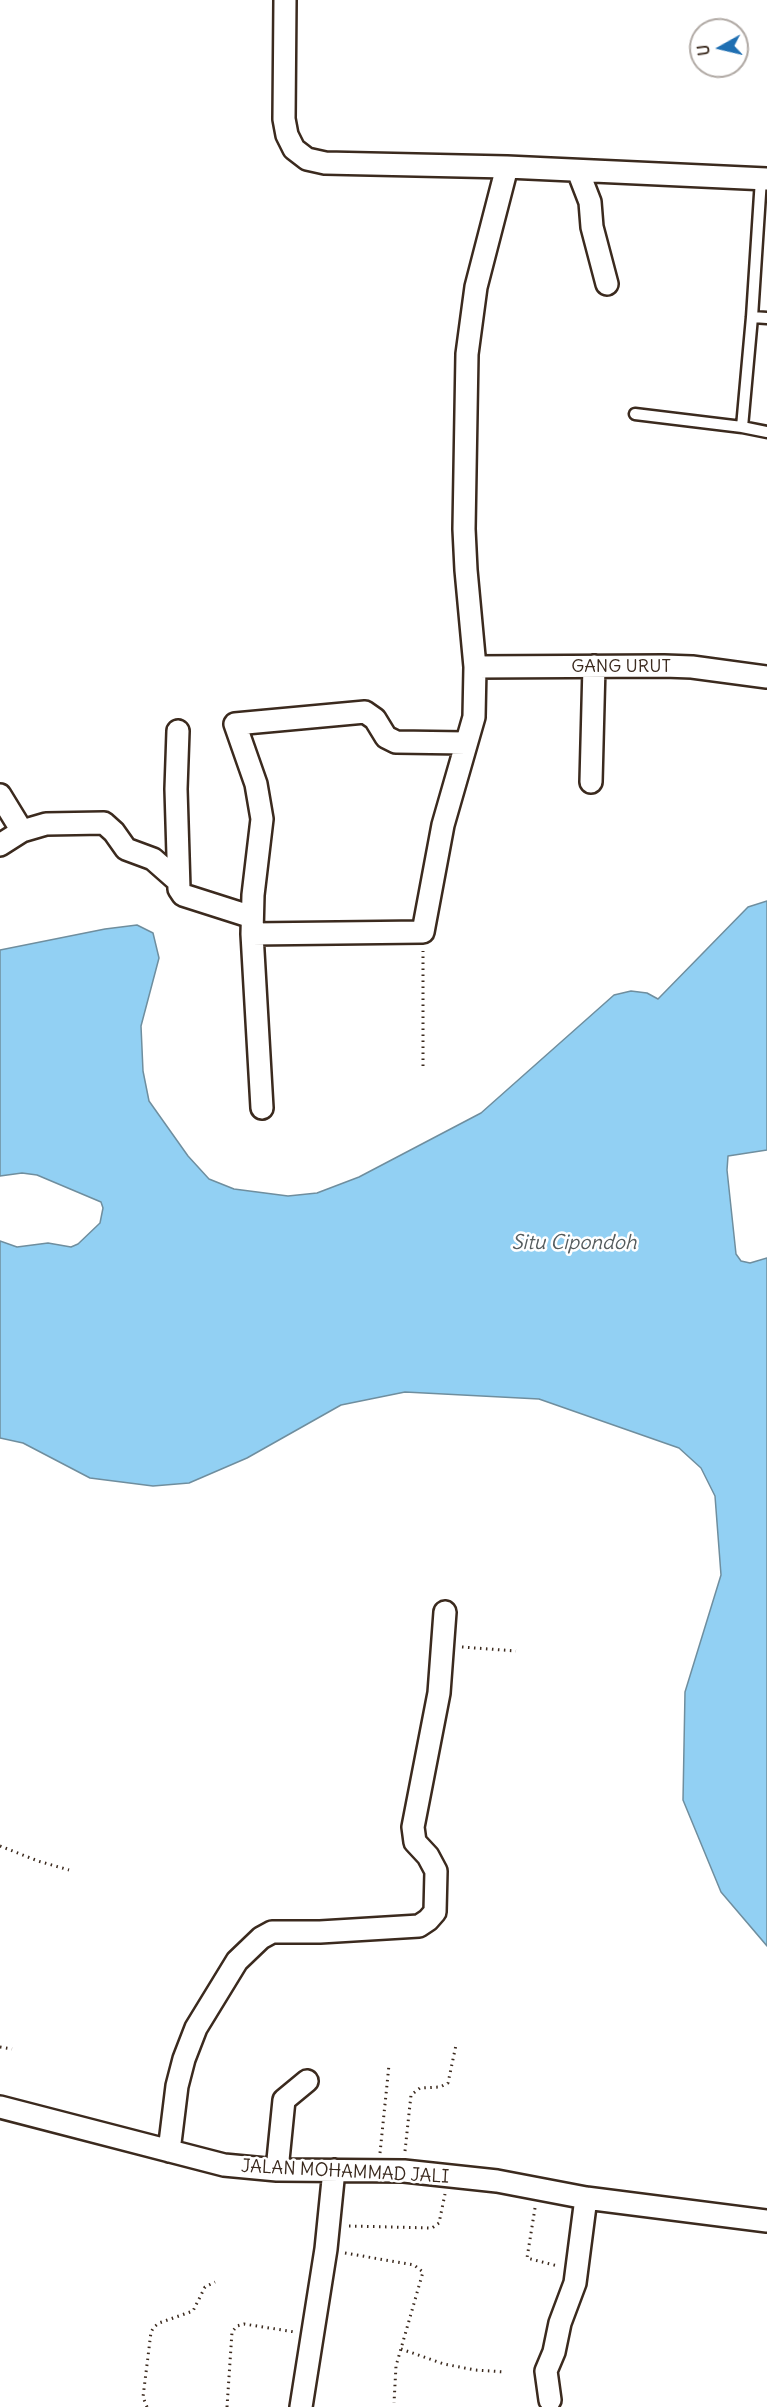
<!DOCTYPE html>
<style>
body{margin:0}
#map{position:relative;width:767px;height:2407px;overflow:hidden;background:#fff;font-family:Delius,sans-serif}
canvas{display:block}
.north{position:absolute;left:689px;top:18px;width:60px;height:60px;box-sizing:border-box;background:#fff;border:2px solid #b1aaa5;border-radius:50%;rotate:262deg;font-size:16px;font-weight:700;line-height:24px;text-align:center;color:#3b2a1e}
.north::after{content:'';display:block;margin:auto;width:21px;height:27px;background:#1f6fb2;clip-path:polygon(50% 0,100% 100%,50% 72%,0 100%)}
</style>
<div id="map">
<canvas width="767" height="2407"></canvas>
<div class="north">U</div>
</div>
<script>
const ctx = document.querySelector('canvas').getContext('2d');
ctx.lineJoin = 'round';
function fill(path, color) {
  ctx.fillStyle = color;
  ctx.fill(path, 'evenodd');
}
function poly(rows) {
  const path = new Path2D();
  for (const r of rows) {
    path.moveTo(r[0], r[1]);
    for (let i = 2; i < r.length; i += 2) path.lineTo(r[i], r[i + 1]);
  }
  return path;
}
function trace(path, color, width, dash) {
  ctx.strokeStyle = color;
  ctx.lineWidth = width;
  ctx.lineCap = dash ? 'butt' : 'round';
  ctx.setLineDash(dash || []);
  ctx.stroke(path);
}
function label(font, color, halo, rows, align = 'center') {
  ctx.font = font + ' Delius,sans-serif';
  ctx.lineWidth = 5;
  ctx.setLineDash([]);
  ctx.textBaseline = 'middle';
  ctx.strokeStyle = halo;
  ctx.fillStyle = color;
  for (const [text, x, y, turn = 0] of rows) {
    ctx.save();
    ctx.translate(x, y);
    ctx.rotate((+turn || 0) * Math.PI / 180);
    ctx.textAlign = isNaN(turn) ? turn : align;
    if (halo) ctx.strokeText(text, 0, 0);
    ctx.fillText(text, 0, 0);
    ctx.restore();
  }
}
const water = poly([
 [767,901,767,1150,728,1156,727,1170,736,1254,741,1261,750,1263,767,1258,767,1946,721,1892,683,1800,685,1692,721,1575,715,1496,701,1468,679,1448,539,1399,405,1392,341,1405,247,1458,189,1483,153,1486,90,1478,23,1443,0,1438,0,1241,17,1247,48,1243,71,1247,78,1244,100,1223,103,1208,101,1202,37,1175,22,1173,0,1176,0,950,105,929,137,925,153,933,159,958,141,1026,143,1071,149,1101,188,1156,209,1179,234,1189,288,1196,317,1193,359,1177,481,1113,614,995,631,991,647,993,658,999,748,907,767,901]
]);
const path = poly([
 [423,1066,423,951],
 [462,1647,516,1651],
 [0,1846,38,1861,69,1870],
 [0,2047,12,2049],
 [405,2151,411,2095,420,2088,440,2087,448,2083,456,2045],
 [380,2153,389,2065],
 [535,2208,527,2258,558,2266],
 [349,2226,432,2228,439,2223,445,2194],
 [345,2253,414,2265,423,2272,396,2366,394,2403],
 [401,2349,444,2364,475,2370,505,2372],
 [147,2407,143,2397,151,2332,154,2327,159,2323,193,2311,205,2287,215,2282],
 [227,2407,232,2332,237,2326,244,2324,295,2332]
]);
const service = poly([
 [752,317,767,318],
 [635,414,742,427,752,317,761,179],
 [742,427,767,432]
]);
const minor = poly([
 [285,0,284,119,287,135,294,149,307,159,325,163,507,167,767,179],
 [578,171,590,202,592,227,607,284],
 [475,667,664,666,692,667,767,677],
 [178,731,176,789,179,889,183,895,252,917],
 [591,782,594,666],
 [0,795,22,831],
 [0,845,22,831,46,824,104,823,114,832,126,849,153,859,178,881],
 [252,934,253,895,262,819,256,784,235,724,365,712,375,719,386,737,396,742,466,743],
 [262,1108,252,934,423,932,443,825,474,717,475,667,466,570,464,529,467,354,476,287,507,167],
 [0,2107,224,2165,277,2170,404,2171,497,2181,586,2198,767,2221],
 [169,2151,177,2086,184,2059,196,2028,237,1961,261,1938,272,1932,320,1932,419,1926,428,1920,435,1912,436,1871,428,1856,415,1842,413,1827,439,1693,445,1612],
 [277,2170,284,2100,307,2081],
 [550,2400,546,2371,554,2352,560,2323,575,2283,586,2198],
 [301,2407,326,2249,334,2170]
]);
const streetNames = [
 ["GANG URUT",621,667],
 ["JALAN MOHAMMAD JALI",345,2172,3]
];
const waterNames = [
 ["Situ Cipondoh",574,1243]
];
fill(water, '#92d0f3');
trace(water, '#6f8e9e', 1.5);
trace(service, '#3b2a1e', 15);
trace(minor, '#3b2a1e', 26);
trace(path, '#3b2a1e', 3, [1.5, 4.5]);
trace(service, '#fff', 10);
trace(minor, '#fff', 21);
label('18px', '#3b2a1e', '#fff', streetNames);
label('italic 20px', '#555c5e', '#fff', waterNames);
</script>
